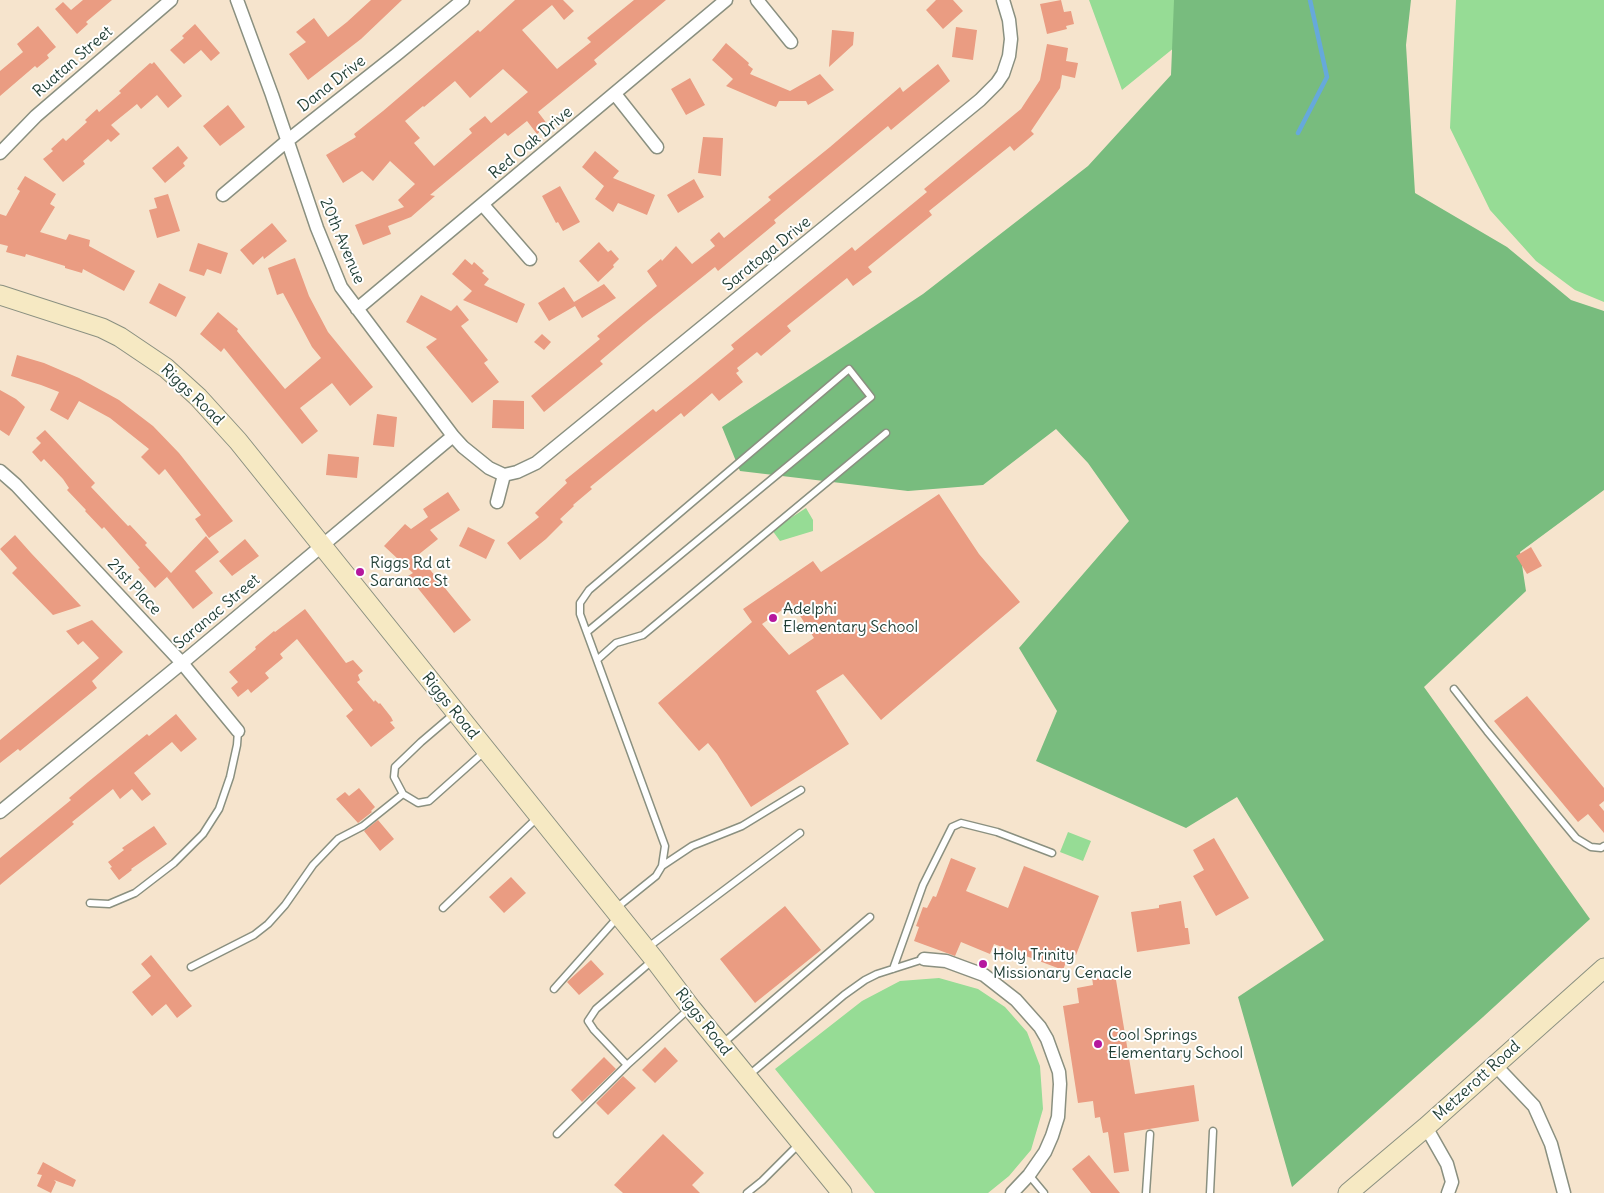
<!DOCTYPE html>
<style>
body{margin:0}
canvas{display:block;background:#f6e4cd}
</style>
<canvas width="1604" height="1193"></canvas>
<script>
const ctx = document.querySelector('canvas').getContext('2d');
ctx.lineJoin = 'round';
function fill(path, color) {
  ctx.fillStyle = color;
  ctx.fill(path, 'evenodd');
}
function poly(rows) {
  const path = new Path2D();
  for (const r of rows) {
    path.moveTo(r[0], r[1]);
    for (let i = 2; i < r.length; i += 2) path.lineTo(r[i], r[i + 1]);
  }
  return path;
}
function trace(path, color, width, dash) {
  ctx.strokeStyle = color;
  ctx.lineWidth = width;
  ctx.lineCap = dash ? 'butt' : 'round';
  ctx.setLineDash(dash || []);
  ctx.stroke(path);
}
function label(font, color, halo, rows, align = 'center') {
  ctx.font = font + ' Delius,sans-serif';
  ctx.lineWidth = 4;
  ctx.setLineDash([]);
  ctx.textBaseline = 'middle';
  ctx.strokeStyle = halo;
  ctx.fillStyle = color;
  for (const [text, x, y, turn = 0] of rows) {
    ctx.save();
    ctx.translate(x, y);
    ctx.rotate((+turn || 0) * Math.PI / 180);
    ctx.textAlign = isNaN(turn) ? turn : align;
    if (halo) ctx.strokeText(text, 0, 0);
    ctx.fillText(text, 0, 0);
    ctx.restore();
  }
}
const green = poly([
 [1089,0,1233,0,1122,90],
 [1456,0,1604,0,1604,302,1575,290,1536,261,1490,210,1450,128],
 [806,508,813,520,813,531,780,541,772,530],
 [1068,832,1091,841,1083,861,1060,852],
 [939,978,978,989,1005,1007,1027,1032,1040,1066,1043,1109,1031,1150,1009,1176,988,1193,875,1193,775,1069,862,1001,900,981]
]);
const forest = poly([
 [1174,0,1411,0,1406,45,1415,193,1507,247,1571,300,1604,311,1604,490,1520,552,1526,591,1424,687,1590,919,1483,1017,1292,1187,1238,997,1324,940,1237,797,1186,828,1036,761,1057,711,1019,648,1129,521,1088,463,1056,429,983,485,908,491,740,471,722,427,923,294,1088,166,1171,75]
]);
const stream = poly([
 [1298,133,1327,77,1310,0]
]);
const building = poly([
 [83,0,112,0,86,22,88,24,77,34,55,9,63,2,71,10],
 [371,0,402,0,361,39,308,80,289,54,306,42,296,32,314,18,328,37,347,22],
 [515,0,563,0,574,11,564,20,552,5,522,30,557,69,591,42,587,38,634,0,666,0,594,60,597,64,538,112,548,125,537,134,527,121,508,136,505,133,430,195,435,196,411,217,388,226,391,234,363,245,355,225,404,207,398,200,415,184,390,161,373,181,362,171,343,183,326,155,356,137,354,134,383,111,478,30,480,32],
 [503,69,528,92,491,123,485,116,469,129,472,133,434,166,414,143,420,138,405,121,423,106,424,107,455,81,470,98],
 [936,0,953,0,963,11,943,29,926,10],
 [1061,0,1064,12,1071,11,1074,24,1066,26,1067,29,1047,34,1040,4],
 [195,24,220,53,211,61,201,50,184,64,170,50,184,38,182,36],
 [38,26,56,47,47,55,49,58,37,68,35,66,0,96,0,71,23,52,17,44],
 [956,27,977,30,973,60,952,57],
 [832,30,854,32,853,45,829,67],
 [726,43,749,63,748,65,753,69,750,74,790,91,820,74,834,90,808,105,806,101,779,101,776,107,768,104,726,86,733,79,712,60],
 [1047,44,1068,48,1066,61,1078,63,1075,78,1062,75,1060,88,1031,131,1034,134,1014,151,1010,146,929,211,932,215,868,267,872,272,853,286,847,278,787,326,791,331,761,356,757,352,737,368,739,371,736,373,743,382,719,401,712,393,684,417,681,413,590,487,592,489,573,505,574,506,560,519,563,522,546,539,520,560,507,543,539,517,535,513,567,483,565,480,653,409,656,412,695,381,734,349,731,345,852,247,855,251,927,192,924,189,1021,109,1040,80],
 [154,62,182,96,168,108,157,95,141,109,137,104,111,125,120,134,111,142,108,139,83,161,85,164,63,182,43,159,53,151,51,149,63,138,66,141,87,122,85,120,97,109,99,112,121,93,119,91,150,63,152,64],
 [938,64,950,81,891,130,888,126,774,220,776,223,718,271,715,267,644,324,600,361,603,364,544,412,531,396,600,339,597,336,657,286,647,271,661,259,662,261,676,246,692,264,715,246,710,240,719,232,724,238,771,200,768,197,830,147,900,87,903,92],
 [690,78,705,105,686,115,671,89],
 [228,105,245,127,220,146,203,126],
 [703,137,723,138,721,176,698,173],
 [178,146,188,158,183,163,185,166,165,183,152,168],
 [595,151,619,171,613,178,655,195,647,215,618,203,613,212,595,199,604,186,582,167],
 [25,176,56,194,50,204,55,207,40,232,66,240,69,234,90,240,89,246,135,271,124,291,83,269,82,273,65,268,65,266,26,254,25,257,6,252,8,246,0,244,0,214,6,216,20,191,17,189],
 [694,179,704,197,678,213,667,195],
 [560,186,580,222,563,231,558,222,556,223,542,196],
 [168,194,180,231,157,238,149,210,157,208,154,198],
 [272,223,287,241,264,259,263,256,253,265,240,250],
 [599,242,608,252,611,250,619,259,613,265,614,267,598,282,579,261],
 [198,243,228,253,221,274,207,269,204,276,189,271],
 [295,258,309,296,328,332,373,387,350,406,332,383,300,408,318,431,302,444,224,348,221,352,200,334,218,312,238,329,237,331,285,389,321,358,312,347,283,293,277,295,268,268],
 [465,259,472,265,474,262,484,271,482,273,489,279,484,285,525,304,517,323,463,300,472,291,452,274],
 [159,283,186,297,176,317,149,303],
 [604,284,616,298,582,318,575,306,549,321,538,303,564,287,574,302],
 [421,295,451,311,457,305,469,320,461,326,488,360,484,363,499,382,472,403,426,347,437,339,406,322],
 [542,334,551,342,544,350,534,342],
 [17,355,44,363,79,378,119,400,153,426,179,453,233,521,209,538,195,519,201,515,165,469,159,475,141,457,149,449,110,418,79,401,68,420,50,410,59,392,41,385,11,376],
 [0,390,16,399,25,407,9,436,0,430],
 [493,400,524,401,524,429,492,428],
 [377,414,397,417,394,447,373,445],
 [45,430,95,483,91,487,128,526,130,525,147,543,145,545,171,573,206,536,219,552,195,571,213,593,193,609,167,577,169,575,155,588,138,569,140,568,104,527,102,529,85,511,86,510,67,490,69,488,63,479,44,459,41,462,32,452,41,443,36,438],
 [328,454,359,457,357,478,326,475],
 [448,492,460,510,430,530,438,539,418,555,471,620,454,633,408,576,413,573,384,546,405,524,411,529,428,517,423,509],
 [939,494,979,554,1020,602,881,720,843,674,816,691,849,744,751,807,717,754,708,743,699,751,658,703,752,622,743,609,813,561,821,572],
 [792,603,814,638,789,655,762,624],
 [468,527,495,540,486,559,459,546],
 [15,535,31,553,81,606,53,615,12,573,17,568,0,549],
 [245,539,259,556,232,576,219,561],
 [1531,547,1542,566,1527,574,1516,556],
 [305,609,346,663,353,660,363,671,358,675,360,680,357,682,374,702,375,700,379,704,380,703,391,717,393,721,390,722,395,728,371,747,346,716,353,710,297,639,280,654,283,658,265,673,269,678,251,693,248,689,238,697,231,688,238,682,229,672,256,649,255,647,274,631,275,632],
 [92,620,123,652,92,681,97,688,20,751,18,749,0,763,0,740,99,658,83,641,78,645,66,631],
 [1527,696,1604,788,1604,801,1599,805,1604,811,1604,833,1588,814,1578,822,1494,721],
 [176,714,197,739,181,752,172,742,134,773,151,794,142,801,132,789,120,799,113,789,72,822,74,824,0,885,0,858,71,800,69,798,88,782,147,734,149,736],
 [359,788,375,807,371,811,372,812,358,823,336,799,345,792,349,796],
 [378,820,394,839,380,851,364,831],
 [154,826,167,844,131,869,132,870,119,880,110,868,112,867,108,862,124,850,122,848],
 [1214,838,1249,898,1216,916,1193,876,1204,870,1193,850],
 [951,858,976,868,966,891,1008,908,1024,866,1099,896,1076,955,1069,954,1063,970,994,944,990,954,961,942,955,956,914,941,919,927,916,926,923,907,927,908,933,896,936,897],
 [511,877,526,893,504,913,489,897],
 [1181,901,1185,928,1188,928,1190,944,1137,952,1131,912,1159,908,1159,905],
 [785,906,821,950,755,1003,720,959],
 [151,955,192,1006,177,1018,166,1004,152,1016,132,992,151,976,141,964],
 [591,960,604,974,579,995,567,982],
 [1115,974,1135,1094,1194,1085,1199,1121,1124,1133,1129,1171,1114,1173,1108,1132,1103,1133,1100,1117,1095,1118,1093,1101,1078,1103,1063,1006,1079,1003,1077,988,1093,985,1092,977],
 [665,1047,678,1061,655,1083,642,1070],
 [604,1057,616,1069,582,1102,571,1090],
 [623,1076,636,1088,608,1115,596,1103],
 [663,1134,704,1173,692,1185,700,1193,623,1193,614,1185],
 [1089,1155,1102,1171,1120,1193,1091,1193,1072,1169],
 [43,1162,76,1180,73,1187,54,1180,56,1182,51,1193,37,1186,42,1175,37,1174]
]);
const lane = poly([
 [587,632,871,397,849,369,589,590,580,603,580,614,665,846,662,866,656,876,615,909],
 [597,660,616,643,643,635,886,433],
 [1454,689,1487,731,1576,838,1591,847,1601,848,1604,846],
 [455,713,421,742,395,767,394,777,403,794,418,803,429,801,484,752],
 [662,866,692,846,742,826,801,790],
 [90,903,109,904,135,893,174,863,203,834,219,809,230,777,237,745,238,731],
 [443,908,538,817],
 [647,948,800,833],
 [653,960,596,1009,588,1021,594,1030,627,1065,690,1008],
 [191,967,254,935,268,924,285,905,313,865,338,839,363,826,403,794],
 [893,969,923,885,952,827,961,823,997,832,1052,853],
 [554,989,618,917],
 [722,1044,870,917],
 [749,1075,844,995,865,980,877,974,924,959],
 [557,1134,627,1065],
 [1029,1175,1044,1193],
 [747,1193,762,1181,799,1144],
 [1146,1193,1150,1134],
 [1210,1193,1213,1131]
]);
const street = poly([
 [237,0,272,95,317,228,341,287,453,436,463,447,489,468,504,475],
 [757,0,791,42],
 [615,94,657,147],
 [0,153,36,116,171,0],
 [223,195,287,141,397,54,463,0],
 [483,205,530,259],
 [357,309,726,0],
 [0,471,16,485,182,663,238,731],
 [497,502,504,475,517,472,536,463,980,100,997,83,1003,74,1009,56,1011,39,1009,20,1003,0],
 [0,812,182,663,453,436],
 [924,959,946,961,984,975,1016,1000,1040,1027,1047,1039,1059,1072,1060,1084,1058,1117,1052,1136,1045,1152,1029,1175,1012,1193],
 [1495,1065,1534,1106,1551,1144,1564,1193],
 [1426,1127,1447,1164,1452,1182,1448,1193]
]);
const secondary = poly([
 [0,295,102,328,120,337,166,368,198,397,238,441,654,959,691,1008,842,1193],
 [1348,1193,1426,1127,1604,968]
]);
const markers = [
 [360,572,5,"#b5179e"],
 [773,618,5,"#b5179e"],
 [983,964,5,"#b5179e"],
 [1098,1044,5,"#b5179e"]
];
const streetNames = [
 ["Ruatan Street",73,62,-41],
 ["Dana Drive",332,84,-38],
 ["Red Oak Drive",531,143,-40],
 ["20th Avenue",342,241,67],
 ["Saratoga Drive",767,254,-39],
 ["Riggs Road",192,395,44],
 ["21st Place",134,587,47],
 ["Saranac Street",217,612,-40],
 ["Riggs Road",450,706,51],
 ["Riggs Road",703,1022,52],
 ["Metzerott Road",1477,1081,-42]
];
const poiNames = [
 ["Riggs Rd at",370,563],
 ["Saranac St",370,581],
 ["Adelphi",783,609],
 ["Elementary School",783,627],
 ["Holy Trinity",993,955],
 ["Missionary Cenacle",993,973],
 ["Cool Springs",1108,1035],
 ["Elementary School",1108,1053]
];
fill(green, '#96dc95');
fill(forest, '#78bc7e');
trace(stream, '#66a9db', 4.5);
fill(building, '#ea9c82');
trace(lane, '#8a9080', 9);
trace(street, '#8a9080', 15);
trace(secondary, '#8a9080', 21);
trace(lane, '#fff', 6);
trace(street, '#fff', 12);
trace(secondary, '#f6e9c3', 19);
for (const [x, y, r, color] of markers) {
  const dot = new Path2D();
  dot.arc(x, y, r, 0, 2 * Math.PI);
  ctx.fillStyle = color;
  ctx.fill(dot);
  trace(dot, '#fff', 2);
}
label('16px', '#1f3d34', '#fff', streetNames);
label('16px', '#1f3d34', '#fff', poiNames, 'left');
</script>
